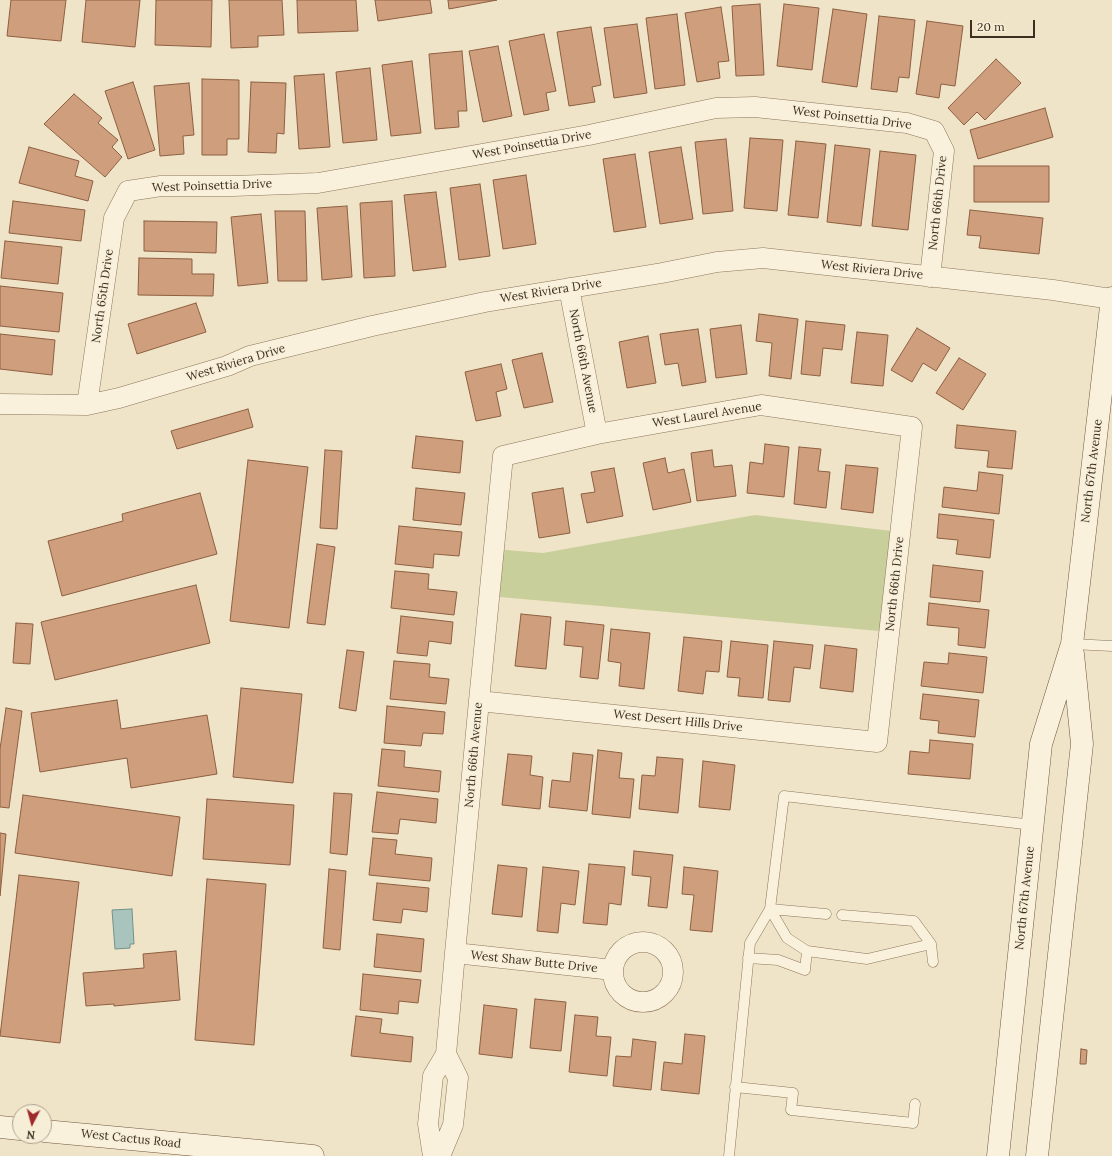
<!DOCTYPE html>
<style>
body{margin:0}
#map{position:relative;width:1112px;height:1156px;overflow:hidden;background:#f0e4c8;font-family:Lora,serif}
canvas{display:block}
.north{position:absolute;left:12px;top:1104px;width:40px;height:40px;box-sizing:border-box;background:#f7eed8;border:1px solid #ada18e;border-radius:50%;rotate:186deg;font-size:11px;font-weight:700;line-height:16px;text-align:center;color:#3d2e20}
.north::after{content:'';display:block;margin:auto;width:14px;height:18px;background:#9e2a2b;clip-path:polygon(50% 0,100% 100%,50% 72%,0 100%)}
.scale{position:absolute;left:970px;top:20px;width:65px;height:18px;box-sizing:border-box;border:2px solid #3d2e20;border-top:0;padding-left:5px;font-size:12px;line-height:14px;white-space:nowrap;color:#3d2e20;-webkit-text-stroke:3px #f7eed8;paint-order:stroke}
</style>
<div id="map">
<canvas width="1112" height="1156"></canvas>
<div class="north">N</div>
<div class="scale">20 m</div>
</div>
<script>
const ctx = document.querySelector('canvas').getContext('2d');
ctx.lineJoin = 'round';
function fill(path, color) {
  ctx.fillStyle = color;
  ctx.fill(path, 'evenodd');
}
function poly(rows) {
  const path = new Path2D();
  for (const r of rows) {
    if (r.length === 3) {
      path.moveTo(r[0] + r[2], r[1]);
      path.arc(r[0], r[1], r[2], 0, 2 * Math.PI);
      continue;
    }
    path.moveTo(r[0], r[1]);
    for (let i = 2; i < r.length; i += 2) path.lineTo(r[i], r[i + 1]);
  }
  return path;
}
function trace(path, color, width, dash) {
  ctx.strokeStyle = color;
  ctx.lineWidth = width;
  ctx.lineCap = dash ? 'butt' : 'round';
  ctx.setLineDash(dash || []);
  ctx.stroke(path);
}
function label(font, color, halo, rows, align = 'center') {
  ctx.font = font + ' Lora,serif';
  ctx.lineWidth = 3;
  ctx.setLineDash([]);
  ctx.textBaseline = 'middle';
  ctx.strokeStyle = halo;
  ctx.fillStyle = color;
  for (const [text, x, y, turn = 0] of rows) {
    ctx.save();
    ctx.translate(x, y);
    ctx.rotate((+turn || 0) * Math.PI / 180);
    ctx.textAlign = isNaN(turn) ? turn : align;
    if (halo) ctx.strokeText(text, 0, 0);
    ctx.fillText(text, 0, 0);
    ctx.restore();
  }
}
const green = poly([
 [755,515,901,532,890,632,489,596,494,549,543,553]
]);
const water = poly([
 [132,909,134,944,130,944,130,948,115,949,112,910,132,909]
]);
const building = poly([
 [11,0,66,0,61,41,7,36,11,0],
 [86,0,140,0,135,47,82,42,86,0],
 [156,0,212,0,211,47,155,45,156,0],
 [229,0,282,0,284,35,258,36,258,47,231,48,229,0],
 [297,0,356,0,358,31,298,33,297,0],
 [375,0,430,0,432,13,378,21,375,0],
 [448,0,497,0,449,9,448,0],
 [760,4,764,75,736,76,732,6,760,4],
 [784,4,819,8,812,70,777,66,784,4],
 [721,7,729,61,718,62,720,78,697,82,685,13,721,7],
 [833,9,867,14,857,87,822,82,833,9],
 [677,14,685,85,655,89,646,18,677,14],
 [879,16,915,20,909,78,899,77,897,92,871,89,879,16],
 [927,21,963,26,955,86,941,84,939,98,916,94,927,21],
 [637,24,647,93,614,98,604,28,637,24],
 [591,27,601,85,592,87,595,102,569,106,557,32,591,27],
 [544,34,556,91,546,93,549,110,524,115,509,41,544,34],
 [498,46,512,116,483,122,469,51,498,46],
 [462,51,467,111,458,111,459,127,435,129,429,54,462,51],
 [996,59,1021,83,985,120,977,112,964,125,948,108,996,59],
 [412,61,421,133,391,136,382,65,412,61],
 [370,68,377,140,343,143,336,72,370,68],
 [324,74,330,147,299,149,294,76,324,74],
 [202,79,239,80,239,139,227,139,227,155,202,155,202,79],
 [133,82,155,150,128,159,105,91,133,82],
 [251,82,286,83,284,134,277,133,276,153,248,152,251,82],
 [189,83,194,135,183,136,184,154,160,156,154,86,189,83],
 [74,94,102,118,98,123,118,140,112,147,122,157,105,177,44,124,74,94],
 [1045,108,1053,137,978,159,970,130,1045,108],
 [750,138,783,140,777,211,744,208,750,138],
 [726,139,733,211,703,214,695,142,726,139],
 [796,141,826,144,818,218,788,215,796,141],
 [835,145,870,149,861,226,827,222,835,145],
 [29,147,79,161,75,176,93,181,88,201,19,183,29,147],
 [681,147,693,219,660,224,649,152,681,147],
 [880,151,916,155,908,230,872,226,880,151],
 [635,154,646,227,614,232,603,159,635,154],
 [974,166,1049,166,1049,202,974,202,974,166],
 [526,175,536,244,503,249,493,180,526,175],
 [480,184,490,256,459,260,450,188,480,184],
 [436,192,446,267,413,271,404,195,436,192],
 [13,201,85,210,81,241,9,233,13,201],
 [392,201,395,276,364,278,360,203,392,201],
 [347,206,352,277,322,280,317,208,347,206],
 [970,210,1043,218,1039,254,979,248,981,236,967,235,970,210],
 [275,211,305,211,307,281,278,281,275,211],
 [261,214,268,283,238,286,231,217,261,214],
 [144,221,217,222,216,253,144,251,144,221],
 [5,241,62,247,58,284,1,278,5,241],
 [139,258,192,259,192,274,214,274,213,296,138,295,139,258],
 [0,286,63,293,59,332,0,326,0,286],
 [196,303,206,332,137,354,128,324,196,303],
 [759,314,798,319,791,379,769,376,772,343,756,341,759,314],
 [806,321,845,325,842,350,823,348,820,376,801,374,806,321],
 [741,325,747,374,716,378,710,329,741,325],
 [917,328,950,348,936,371,923,363,912,382,891,370,917,328],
 [698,329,706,382,682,386,678,363,665,365,660,334,698,329],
 [857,332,888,335,883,386,851,383,857,332],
 [0,334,55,340,52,375,0,369,0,334],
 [648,336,656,383,627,388,619,342,648,336],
 [542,353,553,402,524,408,512,360,542,353],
 [959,358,986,374,963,410,936,393,959,358],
 [501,364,507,389,496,392,501,416,476,421,465,372,501,364],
 [248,409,253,427,177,449,171,431,248,409],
 [957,425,1016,431,1012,469,987,467,989,451,955,448,957,425],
 [416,436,463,441,460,473,412,468,416,436],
 [765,444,789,447,784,497,747,493,750,462,763,464,765,444],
 [799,447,821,449,818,471,830,472,826,508,794,504,799,447],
 [325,450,342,451,337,529,320,528,325,450],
 [712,450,714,467,732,465,736,496,697,501,691,453,712,450],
 [665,458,668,473,684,469,691,502,653,510,643,463,665,458],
 [248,460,308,467,289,628,230,621,248,460],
 [846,465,878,468,873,513,841,509,846,465],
 [614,468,623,516,587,523,581,494,595,492,591,472,614,468],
 [979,472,1003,475,999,514,942,507,944,487,977,491,979,472],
 [416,488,465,493,461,525,413,520,416,488],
 [563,488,570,533,539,538,532,493,563,488],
 [200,493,217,554,62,596,48,541,123,521,122,514,200,493],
 [939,514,994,520,990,558,956,554,958,540,937,538,939,514],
 [399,526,462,532,459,556,434,554,433,568,395,564,399,526],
 [317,544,335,547,325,625,307,623,317,544],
 [933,565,983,571,980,602,930,597,933,565],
 [395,571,429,574,428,589,457,592,454,615,391,608,395,571],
 [196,585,210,643,55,680,41,622,196,585],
 [929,603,989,610,985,648,958,645,959,628,927,625,929,603],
 [521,614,551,617,546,669,515,666,521,614],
 [401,616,453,622,451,644,429,641,427,656,397,653,401,616],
 [566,621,604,625,598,679,580,677,583,647,564,645,566,621],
 [16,623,33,624,30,664,13,663,16,623],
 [611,629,650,633,644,689,619,686,621,663,608,661,611,629],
 [684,637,722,641,719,672,706,671,703,694,678,691,684,637],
 [731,641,768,645,763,698,738,696,740,678,727,677,731,641],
 [774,641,813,645,810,669,794,667,790,702,768,700,774,641],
 [825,645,857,649,853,692,820,688,825,645],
 [347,650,364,652,356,711,339,708,347,650],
 [949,653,987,657,983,693,921,686,924,662,948,664,949,653],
 [394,661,430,664,429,677,449,679,446,704,390,699,394,661],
 [241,688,302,694,293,783,233,777,241,688],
 [923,694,979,700,975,737,938,733,939,721,920,719,923,694],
 [117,700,121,729,207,715,217,774,131,788,127,758,40,772,31,713,117,700],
 [387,706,445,712,443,734,423,733,421,746,384,743,387,706],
 [6,708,22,711,9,808,0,807,0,749,6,708],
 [930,740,973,744,970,779,908,774,910,751,929,753,930,740],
 [382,749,405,751,404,767,441,771,439,792,378,786,382,749],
 [598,750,622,753,619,778,634,779,630,818,592,814,598,750],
 [573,753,593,755,587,811,549,807,552,780,570,782,573,753],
 [508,754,532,756,530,775,543,777,540,809,502,805,508,754],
 [657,757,683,759,678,813,639,809,642,775,655,776,657,757],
 [703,761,735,765,730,810,699,807,703,761],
 [377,792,438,799,436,823,400,819,398,834,372,832,377,792],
 [334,793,352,794,347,855,330,853,334,793],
 [23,795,180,817,172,876,15,853,23,795],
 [207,799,294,805,290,865,203,859,207,799],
 [0,833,6,834,0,896,0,833],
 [373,838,397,840,395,854,432,858,430,881,369,875,373,838],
 [634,851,673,855,667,908,648,906,651,877,632,875,634,851],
 [589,864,625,867,621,905,609,903,607,925,583,923,589,864],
 [498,865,527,868,522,917,492,914,498,865],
 [543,867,579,871,575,905,561,903,558,933,537,931,543,867],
 [684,867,718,871,712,932,690,930,694,895,682,894,684,867],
 [329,869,346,871,340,950,323,948,329,869],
 [19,875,79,882,60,1043,0,1036,19,875],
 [207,879,266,884,254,1045,195,1040,207,879],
 [377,883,429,888,427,912,403,909,401,923,373,920,377,883],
 [377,934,424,939,421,972,374,967,377,934],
 [176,951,180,1000,114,1006,114,1004,86,1006,83,973,144,968,143,954,176,951],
 [363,974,421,980,418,1003,399,1001,398,1014,360,1010,363,974],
 [535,999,566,1002,561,1051,530,1048,535,999],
 [484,1005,517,1009,512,1058,479,1054,484,1005],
 [575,1015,598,1017,596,1036,611,1037,607,1076,569,1072,575,1015],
 [356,1016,382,1019,380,1033,413,1037,411,1062,351,1056,356,1016],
 [685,1034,705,1036,699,1094,661,1090,664,1062,682,1064,685,1034],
 [633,1039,656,1042,651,1090,613,1086,616,1056,631,1057,633,1039],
 [1081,1049,1087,1050,1086,1064,1080,1064,1081,1049]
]);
const service = poly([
 [1072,644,1112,646],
 [770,909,787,938,807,951],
 [770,909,826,914],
 [842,915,914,921,931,944,933,962],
 [748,958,778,960,805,970,807,951,867,959,931,944],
 [735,1087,793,1093,791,1110,913,1123,915,1104],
 [729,1156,750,943,770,909,784,796,1033,825]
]);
const minor = poly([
 [569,288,597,434],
 [0,404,87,405,119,398,227,366,250,356,372,326,485,302,662,273,717,262,763,258,1053,290,1112,299],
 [87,405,114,218,128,191,161,186,233,186,318,183,589,135,716,108,755,107,907,123,934,131,944,151,930,277],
 [643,972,30],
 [455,953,613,970],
 [433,1156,428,1124,433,1076,446,1054,455,953,479,701,503,456,597,434,761,405,912,427,877,742,479,701],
 [440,1156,453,1125,458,1078,446,1054]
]);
const secondary = poly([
 [0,1127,20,1129],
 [44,1131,313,1156],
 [998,1156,1041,744,1072,644,1112,298],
 [1037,1156,1082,744,1073,654]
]);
const streetNames = [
 ["West Poinsettia Drive",852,118,7],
 ["West Poinsettia Drive",532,145,-10],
 ["West Poinsettia Drive",212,186,-2],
 ["North 66th Drive",938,203,-84],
 ["West Riviera Drive",872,270,6],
 ["West Riviera Drive",551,291,-9],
 ["North 65th Drive",103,296,-82],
 ["North 66th Avenue",583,361,79],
 ["West Riviera Drive",236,363,-17],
 ["West Laurel Avenue",707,415,-9],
 ["North 67th Avenue",1092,471,-83],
 ["North 66th Drive",895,584,-84],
 ["West Desert Hills Drive",678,721,6],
 ["North 66th Avenue",474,755,-85],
 ["North 67th Avenue",1025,898,-84],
 ["West Shaw Butte Drive",534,962,6],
 ["West Cactus Road",131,1139,6]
];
fill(green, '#c9cf9b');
fill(water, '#a9c4bc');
trace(water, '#6f938a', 1);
fill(building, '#cf9f7d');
trace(building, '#8d5f41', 1);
trace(service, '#8d765c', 11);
trace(minor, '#8d765c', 21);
trace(secondary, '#6f573f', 23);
trace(service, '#faf1dc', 10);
trace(minor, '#faf1dc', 20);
trace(secondary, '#faf1dc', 22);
label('12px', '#3d2e20', '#f7eed8', streetNames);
</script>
